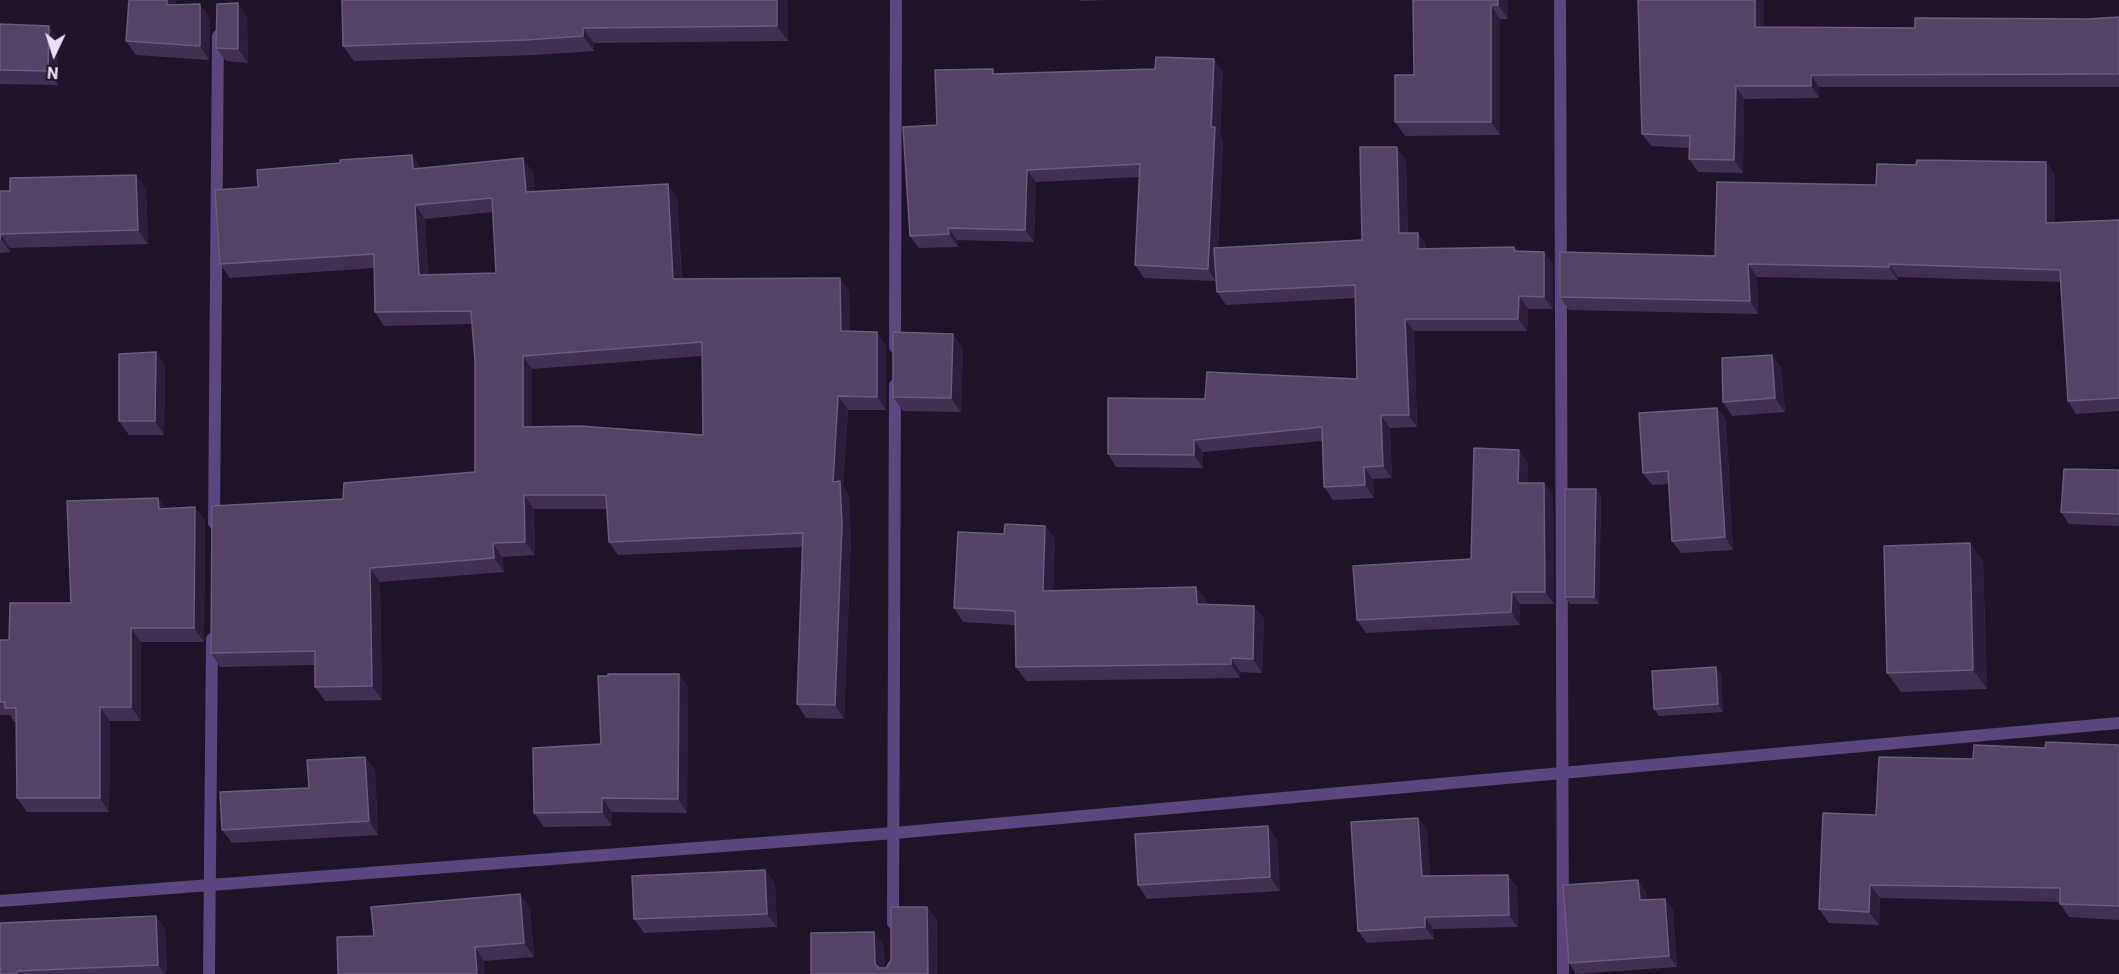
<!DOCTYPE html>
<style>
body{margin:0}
#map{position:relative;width:2119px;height:974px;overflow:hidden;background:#1e1427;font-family:Roboto,sans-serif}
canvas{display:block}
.north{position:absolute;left:24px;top:24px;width:60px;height:60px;-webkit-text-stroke:4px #1e1427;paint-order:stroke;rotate:184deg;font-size:16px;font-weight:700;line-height:24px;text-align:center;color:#ebdffb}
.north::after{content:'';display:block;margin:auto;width:21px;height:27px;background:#ebdffb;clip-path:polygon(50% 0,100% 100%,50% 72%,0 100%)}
</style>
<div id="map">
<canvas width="2119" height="974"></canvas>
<div class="north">N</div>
</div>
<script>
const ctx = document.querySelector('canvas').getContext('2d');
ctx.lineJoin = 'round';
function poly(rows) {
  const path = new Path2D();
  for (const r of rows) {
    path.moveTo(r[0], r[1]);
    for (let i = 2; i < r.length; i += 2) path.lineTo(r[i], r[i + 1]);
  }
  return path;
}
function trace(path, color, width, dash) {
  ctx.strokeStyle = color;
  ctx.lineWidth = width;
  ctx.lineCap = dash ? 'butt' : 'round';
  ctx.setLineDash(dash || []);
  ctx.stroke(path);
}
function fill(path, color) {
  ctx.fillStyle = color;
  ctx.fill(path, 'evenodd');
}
const street = poly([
 [1560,0,1563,974],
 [895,347,896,0],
 [214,523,218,36],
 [0,901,894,833,2119,723],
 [893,923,895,385],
 [209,974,212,639]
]);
const wall = poly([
 [342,0,787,0,788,41,594,43,594,51,535,55,354,61,343,46],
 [1080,0,1105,0,1081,1],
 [1413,0,1508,0,1508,19,1500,19,1500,135,1405,136,1395,122,1414,75],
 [1764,0,1764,27,1915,28,2119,17,2119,87,1819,87,1819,98,1744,99,1743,173,1698,172,1689,159,1689,148,1651,146,1642,134],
 [247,17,248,63,226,61,216,48],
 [210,18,209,60,136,55,126,41],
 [0,24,58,39,58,85,0,84],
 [1214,59,1223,72,1220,135,1223,140,1218,248,1362,240,1406,160,1408,233,1418,233,1426,245,1426,248,1514,247,1518,251,1544,252,1553,264,1553,309,1528,309,1527,331,1414,331,1417,427,1390,428,1392,478,1373,479,1374,498,1333,500,1324,487,1322,441,1203,452,1203,468,1116,467,1108,454,1205,399,1357,379,1355,298,1226,305,1217,292,1216,281,1144,278,1135,265,1139,177,1036,182,1034,242,957,240,958,247,919,248,910,236,937,125,997,74,1155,69],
 [421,168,533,172,535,192,677,198,682,279,849,291,850,331,886,345,886,410,848,410,843,486,849,495,851,538,844,719,806,718,797,704,802,547,618,555,609,542,607,509,534,509,535,555,502,557,504,572,380,582,382,700,325,701,315,687,315,665,220,667,211,653,343,499,475,472,475,361,472,324,384,326,375,312,374,268,230,278,220,264],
 [493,212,496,273,428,275,425,219],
 [702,356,703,435,532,427,532,369],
 [2055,174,2055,222,2119,220,2119,411,2076,414,2068,401,2060,282,1898,277,1898,280,1757,277,1758,314,1569,310,1560,297,1715,256,1876,185],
 [146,188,148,244,10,248,10,252,0,253,0,191],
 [963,348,961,412,903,411,893,397],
 [156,352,165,366,164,435,129,435,119,421],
 [1772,355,1781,368,1785,412,1732,416,1723,402],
 [1717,408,1726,420,1733,550,1681,553,1672,541,1669,484,1652,485,1643,473],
 [1519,450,1528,463,1527,483,1544,483,1553,496,1554,604,1520,604,1520,625,1366,633,1357,620,1471,559],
 [2119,470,2119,526,2069,524,2061,512],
 [1596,489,1601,496,1599,604,1570,604,1565,597],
 [158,498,166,509,195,507,205,521,204,642,141,642,141,721,110,721,109,812,27,812,17,798,17,722,14,722,10,715,0,715,0,640,9,640,71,603],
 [1045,526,1055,539,1053,590,1196,587,1206,600,1206,605,1254,606,1264,619,1262,673,1240,672,1240,678,1026,681,1016,667,1015,625,963,622,954,608,1004,534],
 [1970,543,1983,562,1987,689,1901,692,1887,673],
 [1716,667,1721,674,1723,712,1659,716,1654,709],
 [679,674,688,687,687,813,612,812,612,826,544,827,534,813,601,744],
 [2119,745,2119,920,2069,917,2060,904,2060,902,1880,898,1879,925,1829,923,1819,909,1876,815,1973,759,2045,748],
 [365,757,375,770,378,835,232,843,222,830,309,788],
 [1418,818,1427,830,1430,876,1508,875,1517,887,1518,927,1433,929,1434,939,1367,943,1358,931],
 [1268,826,1277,840,1280,891,1147,899,1138,885],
 [765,870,775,884,777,927,644,933,634,919],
 [1646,891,1647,900,1665,899,1673,910,1677,967,1576,974,1569,963],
 [530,908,534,957,484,961,374,936],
 [156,916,165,929,167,974,0,974]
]);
const shadedWall = poly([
 [167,0,176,0,176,19,167,5],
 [777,0,787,0,788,41,777,26],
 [1498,0,1508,0,1508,19,1498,5],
 [1755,0,1764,0,1764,40,1755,27],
 [238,3,247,17,248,63,238,49],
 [200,4,210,18,209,60,200,46],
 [1491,5,1500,19,1500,135,1491,122],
 [49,26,58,39,58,85,48,71],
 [583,28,594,43,594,51,583,36],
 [1214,59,1223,72,1220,135,1223,140,1216,281,1208,269],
 [1811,75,1819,87,1819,98,1811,86],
 [1736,86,1744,99,1743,173,1734,160],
 [1397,147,1406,160,1408,246,1399,233],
 [412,155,422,169,413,169],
 [523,158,533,172,536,205,526,192],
 [2046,162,2055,174,2055,235,2046,223],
 [1027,170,1036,182,1034,242,1025,230],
 [136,175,146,188,148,244,138,230],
 [668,184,677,198,682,293,673,279],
 [415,205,425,219,428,289,419,275],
 [948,228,957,240,958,247,949,234],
 [1418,233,1426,245,1427,261,1418,249],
 [1,234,10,248,10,252,1,239],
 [1544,252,1553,264,1553,309,1544,297],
 [1748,264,1757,277,1758,314,1750,301],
 [1889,264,1898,277,1898,280,1889,267],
 [840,278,849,291,850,344,841,331],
 [1519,296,1528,309,1527,331,1518,319],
 [1405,319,1414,331,1417,427,1409,415],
 [877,332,886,345,886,410,877,397],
 [953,334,963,348,961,412,951,398],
 [156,352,165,366,164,435,155,421],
 [1772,355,1781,368,1785,412,1775,398],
 [523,356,532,369,532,440,523,427],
 [838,396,848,410,843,486,849,495,851,538,844,719,835,705,833,482],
 [1717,408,1726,420,1733,550,1725,537],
 [1381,415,1390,428,1392,478,1383,466],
 [1194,440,1203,452,1203,468,1194,455],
 [1519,450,1528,463,1527,495,1518,483],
 [1364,467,1373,479,1374,498,1365,485],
 [1544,483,1553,496,1554,604,1545,592],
 [1596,489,1601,496,1599,604,1594,597],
 [524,495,534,509,535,555,525,542],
 [158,498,168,511,159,509],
 [195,507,205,521,204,642,194,628],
 [1045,526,1055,539,1053,604,1043,591],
 [493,543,502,557,504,572,494,558],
 [1970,543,1983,562,1987,689,1973,670],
 [370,568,380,582,382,700,372,686],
 [1196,587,1206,600,1206,618,1197,604],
 [1512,592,1520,604,1520,625,1511,612],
 [1254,606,1264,619,1262,673,1253,659],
 [131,628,141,642,141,721,131,707],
 [1231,658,1240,672,1240,678,1231,664],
 [1716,667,1721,674,1723,712,1718,704],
 [679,674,688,687,687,813,678,799],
 [100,707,110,721,109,812,100,798],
 [365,757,375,770,378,835,369,821],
 [602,798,612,812,612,826,602,812],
 [1418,818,1427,830,1431,888,1422,876],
 [1268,826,1277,840,1280,891,1270,877],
 [765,870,775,884,777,927,767,914],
 [1508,875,1517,887,1518,927,1509,915],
 [1638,880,1646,891,1647,912,1640,900],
 [1870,885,1880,898,1879,925,1869,912],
 [520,894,530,908,534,957,524,943],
 [1665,899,1673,910,1677,967,1669,956],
 [927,907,937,920,937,974,928,974],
 [156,916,165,929,167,974,165,974,158,965],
 [1425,917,1433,929,1434,939,1425,927],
 [874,932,884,945,885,974,875,964],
 [475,947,484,961,485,974,477,974]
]);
const building = poly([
 [129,0,167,0,167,5,200,4,200,46,126,41,129,0],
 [342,0,777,0,777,26,583,28,583,36,525,40,343,46,342,0],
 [1413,0,1498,0,1498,5,1491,5,1491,122,1395,122,1395,75,1414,75,1413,0],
 [1638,0,1755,0,1755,27,1915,28,1915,18,2088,19,2119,17,2119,74,1811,75,1811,86,1736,86,1734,160,1689,159,1690,136,1642,134,1638,0],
 [238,3,238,49,216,48,217,4,238,3],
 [0,24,49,26,48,71,0,70,0,24],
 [1156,57,1214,59,1211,127,1215,127,1208,269,1135,265,1140,164,1027,170,1025,230,948,228,949,234,910,236,903,127,937,125,935,70,993,69,993,74,1155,69,1156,57],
 [1360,147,1397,147,1399,233,1418,233,1418,249,1514,247,1514,251,1544,252,1544,297,1519,296,1518,319,1405,319,1409,415,1381,415,1383,466,1364,467,1365,485,1324,487,1322,427,1194,440,1194,455,1108,454,1108,398,1205,399,1207,372,1357,379,1355,285,1217,292,1214,248,1362,240,1360,147],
 [412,155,413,169,523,158,526,192,668,184,673,279,840,278,841,331,877,332,877,397,838,396,833,482,840,481,842,525,835,705,797,704,803,533,609,542,606,495,524,495,525,542,493,543,494,558,370,568,372,686,315,687,315,651,211,653,212,506,343,499,344,483,475,472,475,361,471,311,375,312,374,254,220,264,215,190,258,187,257,170,340,163,340,160,412,155],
 [492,198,496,273,419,275,415,205,492,198],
 [702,342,703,435,580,426,523,427,523,356,702,342],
 [1917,160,2046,162,2046,223,2119,220,2119,398,2068,401,2060,270,1889,264,1889,267,1748,264,1750,301,1560,297,1560,252,1715,256,1717,182,1876,185,1877,164,1916,165,1917,160],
 [136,175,138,230,1,234,0,239,0,191,10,191,10,178,136,175],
 [893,332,953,334,951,398,893,397,893,332],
 [156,352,155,421,119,421,119,354,156,352],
 [1772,355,1775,398,1723,402,1722,358,1772,355],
 [1717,408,1725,537,1672,541,1668,471,1643,473,1639,413,1717,408],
 [1474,448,1519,450,1518,483,1544,483,1545,592,1512,592,1511,612,1357,620,1353,566,1471,559,1474,448],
 [2064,469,2119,470,2119,514,2061,512,2064,469],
 [1565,489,1596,489,1594,597,1565,597,1565,489],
 [158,498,159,509,195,507,194,628,131,628,131,707,100,707,100,798,17,798,16,708,5,708,5,702,0,702,0,640,9,640,10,603,71,603,67,501,158,498],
 [1005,524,1045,526,1043,591,1196,587,1197,604,1254,606,1253,659,1231,658,1231,664,1016,667,1015,611,954,608,958,532,1004,534,1005,524],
 [1970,543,1973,670,1887,673,1884,546,1970,543],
 [1716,667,1718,704,1654,709,1652,671,1716,667],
 [608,674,679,674,678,799,602,798,602,812,534,813,533,748,601,744,598,676,608,676,608,674],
 [2046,742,2119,745,2119,906,2060,904,2060,888,1870,885,1869,912,1819,909,1823,813,1876,815,1879,757,1973,759,1974,745,2045,748,2046,742],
 [365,757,369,821,222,830,220,792,309,788,307,760,365,757],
 [1418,818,1422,876,1508,875,1509,915,1425,917,1425,927,1358,931,1351,822,1418,818],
 [1268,826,1270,877,1138,885,1135,834,1268,826],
 [765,870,767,914,634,919,632,876,765,870],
 [1638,880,1640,900,1665,899,1669,956,1569,963,1563,885,1638,880],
 [520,894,524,943,475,947,477,974,338,974,337,937,374,936,371,907,520,894],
 [891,907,927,907,928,974,811,974,811,933,874,932,875,964,879,968,886,968,891,960,891,907],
 [156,916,158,965,17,971,17,974,0,974,0,923,156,916]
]);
trace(street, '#5b4680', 12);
fill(wall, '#423053');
fill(shadedWall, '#2c1d3a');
fill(building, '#544365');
trace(building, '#6c5b7c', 1.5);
</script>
